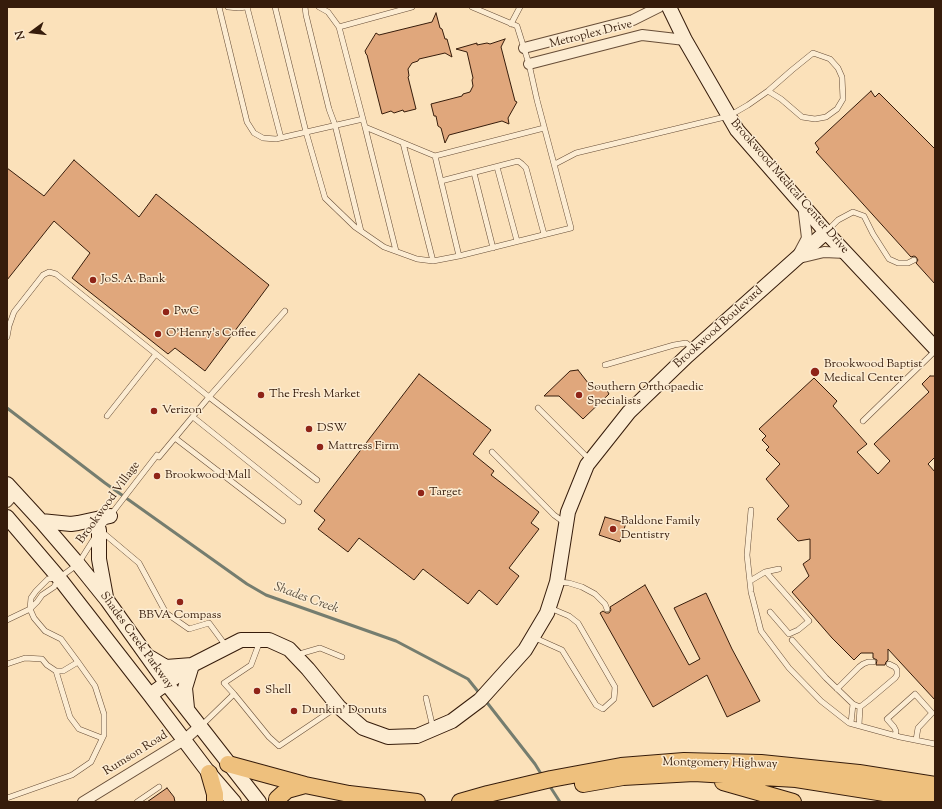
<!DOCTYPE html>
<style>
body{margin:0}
#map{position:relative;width:942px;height:809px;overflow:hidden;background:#fbe1ba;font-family:"Sorts Mill Goudy",serif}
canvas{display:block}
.frame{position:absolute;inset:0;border:8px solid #361c0b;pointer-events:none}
.north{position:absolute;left:12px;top:12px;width:40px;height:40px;-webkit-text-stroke:3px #fcecd2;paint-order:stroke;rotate:255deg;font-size:11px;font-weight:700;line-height:16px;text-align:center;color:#361c0b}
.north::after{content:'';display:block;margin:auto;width:14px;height:18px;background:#361c0b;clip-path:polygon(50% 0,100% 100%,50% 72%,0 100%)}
</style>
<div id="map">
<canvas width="942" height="809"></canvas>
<div class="frame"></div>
<div class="north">N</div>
</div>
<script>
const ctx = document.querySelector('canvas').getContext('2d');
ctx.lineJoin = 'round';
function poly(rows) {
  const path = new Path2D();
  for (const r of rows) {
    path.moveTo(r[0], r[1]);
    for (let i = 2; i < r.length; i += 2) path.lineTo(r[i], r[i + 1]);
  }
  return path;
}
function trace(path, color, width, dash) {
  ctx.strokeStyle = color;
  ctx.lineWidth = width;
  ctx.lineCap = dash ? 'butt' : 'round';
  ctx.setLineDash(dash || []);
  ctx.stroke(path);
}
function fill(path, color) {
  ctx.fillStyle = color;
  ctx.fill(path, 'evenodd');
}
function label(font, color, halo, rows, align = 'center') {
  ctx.font = font + ' "Sorts Mill Goudy",serif';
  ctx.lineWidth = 3;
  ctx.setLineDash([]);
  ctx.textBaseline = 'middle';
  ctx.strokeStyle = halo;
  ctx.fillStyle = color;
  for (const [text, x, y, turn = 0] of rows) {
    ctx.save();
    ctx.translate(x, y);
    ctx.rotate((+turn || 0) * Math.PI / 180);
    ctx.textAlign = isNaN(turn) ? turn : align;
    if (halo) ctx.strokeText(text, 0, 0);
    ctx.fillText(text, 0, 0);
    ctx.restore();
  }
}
const stream = poly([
 [7,408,105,483,247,584,266,595,396,641,468,679,480,694],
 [485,700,535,764,543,777],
 [549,785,560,802]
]);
const building = poly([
 [436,13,440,28,442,29,445,39,447,39,452,57,445,53,419,59,418,61,412,63,408,69,409,76,408,77,416,109,404,112,403,110,394,113,391,111,382,114,367,55,366,54,365,51,376,33,379,35,432,22,436,13],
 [505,39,501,47,515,101,517,102,508,118,509,124,502,121,449,135,445,143,441,128,438,126,436,116,434,116,431,104,462,96,463,94,470,92,473,86,472,80,473,78,467,52,456,49,477,43,477,45,487,43,490,44,505,39],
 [871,91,875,97,879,93,935,149,935,284,916,263,918,260,916,257,914,256,911,257,816,152,819,149,815,143,871,91],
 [74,160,139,217,156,194,269,285,205,371,175,348,168,354,72,278,90,253,54,221,7,280,7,168,44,196,74,160],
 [578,370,592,388,605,387,609,394,583,419,559,396,544,396,570,371,578,370],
 [419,374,491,430,473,454,494,471,491,475,539,512,531,523,539,529,509,568,519,576,497,605,479,590,468,604,423,569,414,580,359,538,348,552,318,529,325,520,314,511,419,374],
 [930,376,935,376,935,457,928,464,935,472,935,700,888,649,888,660,886,662,885,665,876,665,877,660,873,658,873,653,861,653,854,660,832,638,792,592,809,576,803,564,810,559,810,539,798,541,777,519,789,506,766,479,780,464,766,450,769,447,762,440,766,436,759,429,814,378,837,401,833,406,867,444,857,452,878,474,890,461,874,444,929,392,922,384,930,376],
 [605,517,626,523,620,542,599,535,605,517],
 [645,585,689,665,700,659,674,608,706,593,732,649,760,701,727,717,707,675,653,707,600,613,603,611,606,613,609,613,611,610,610,607,645,585],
 [167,788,174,797,175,802,147,802,167,788]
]);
const lane = poly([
 [219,7,247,122,254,133,263,138,276,139,363,119],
 [228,7,239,8,246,7],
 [247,7,281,138],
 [275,7,306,132,325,198,355,227,384,247,417,259,433,261,459,256,571,228,537,100,529,64,517,26,472,7],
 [305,7,306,15,329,109,335,125,361,231],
 [319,7,328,12,339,27,365,127,435,156,544,128],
 [511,24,520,7],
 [339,27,412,7],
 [365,127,396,251],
 [403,143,433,261],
 [435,156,459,256],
 [555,164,576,153,729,116,748,105,768,91,792,70,813,53,830,59,838,68,842,77,843,99,837,109,826,117,815,119,802,117,781,99,768,91],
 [497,167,517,241],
 [474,173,493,248],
 [441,181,518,161,522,164,526,168,544,234],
 [827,231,838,220,853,212,864,216,873,234,889,259,898,263,908,263,914,260],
 [285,311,209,397,317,480],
 [7,337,9,326,14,312,43,275,49,272,56,274,156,354],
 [605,365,674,345,686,343,694,349],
 [538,408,590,460],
 [107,416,156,354,209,397,159,457],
 [193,417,299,502],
 [863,421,935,351],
 [175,438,283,521],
 [492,452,554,515,565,523],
 [751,510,747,555,751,592,761,631,789,668,821,701,849,723,900,737,935,744],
 [99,530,157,455],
 [101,531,139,563,166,613,189,629,209,623,226,646],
 [766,572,809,621,798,630,789,634,770,612],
 [750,581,765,572,779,569],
 [558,582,569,583,582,587,595,594,605,604,607,609],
 [7,620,30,609,37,602,42,595,54,587,59,578,78,564,95,537],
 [533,637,562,650,596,705,603,709,614,699,615,687,578,623,569,616,550,608],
 [792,640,826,678,853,704,860,707],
 [296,655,320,648,342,657],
 [7,664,25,658,42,659,47,665,56,671,63,671,78,662],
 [56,671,70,717,79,729,102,738],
 [837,689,859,667,863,664,868,662,873,662],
 [234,694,224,683,251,665,260,641],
 [426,698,433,728],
 [860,707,869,700,895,678,897,675,897,670,895,667,889,664],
 [851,723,853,704],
 [859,725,860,707],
 [201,726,234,694,269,737,279,746,337,707],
 [895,736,896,731,894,727,887,719,915,694,932,713,918,728,916,740],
 [7,798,72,775,91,762,104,735,104,714,95,686,78,662,61,639,45,631,34,618,30,609,31,598,36,591,48,579,56,578],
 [137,802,159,787]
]);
const street = poly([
 [524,48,633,20,659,7],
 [529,64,642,35,685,40],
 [799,253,807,238,803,205],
 [799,258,824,252,846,253],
 [7,502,15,493],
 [83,802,184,740,200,726]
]);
const secondary = poly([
 [669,7,685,40,737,130,826,232,935,348],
 [7,484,41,521,78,564,107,600,167,684,259,802],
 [7,517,59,578,150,695,209,773,234,802],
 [41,521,71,524,78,523,110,516],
 [99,530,99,559,106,597],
 [151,658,166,667,192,665,185,688,187,708],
 [150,695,192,665,241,640,269,640,289,649,308,669,339,707,363,728,388,737,417,736,452,721,480,700,525,650,547,613,557,582,568,512,587,465,629,412,687,356,826,232]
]);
const primary = poly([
 [228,764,305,785,349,794,417,802],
 [209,773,215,794,215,802],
 [723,782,793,802],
 [583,784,623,777,694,773,796,779,935,801],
 [277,802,277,799,287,790,305,785],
 [460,802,488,794,551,779,621,766,684,761,761,763,859,773,935,785]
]);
const markers = [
 [93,280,4,"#8f2418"],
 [166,312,4,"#8f2418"],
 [158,334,4,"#8f2418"],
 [815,372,5,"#8f2418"],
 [261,395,4,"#8f2418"],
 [579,395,4,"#8f2418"],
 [154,411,4,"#8f2418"],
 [309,429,4,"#8f2418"],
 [320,447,4,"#8f2418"],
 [157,476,4,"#8f2418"],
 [421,493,4,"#8f2418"],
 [613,529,4,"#8f2418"],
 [180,602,4,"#8f2418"],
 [257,691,4,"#8f2418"],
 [294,711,4,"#8f2418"]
];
const streetNames = [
 ["Metroplex Drive",591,35,-14],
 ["Brookwood Medical Center Drive",789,187,49],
 ["Brookwood Boulevard",719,328,-42],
 ["Brookwood Village",109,503,-54],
 ["Shades Creek Parkway",136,641,54],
 ["Rumson Road",136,754,-32],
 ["Montgomery Highway",720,764,1]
];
const poiNames = [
 ["JoS. A. Bank",101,280],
 ["PwC",174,312],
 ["O'Henry's Coffee",166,334],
 ["Brookwood Baptist",824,365],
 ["Medical Center",824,379],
 ["Southern Orthopaedic",587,388],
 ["Specialists",587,402],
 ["The Fresh Market",269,395],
 ["Verizon",162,411],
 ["DSW",317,429],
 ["Mattress Firm",328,447],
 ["Brookwood Mall",165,476],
 ["Target",429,493],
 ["Baldone Family",621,522],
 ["Dentistry",621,536],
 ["BBVA Compass",180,616,"center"],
 ["Shell",265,691],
 ["Dunkin' Donuts",302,711]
];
const waterNames = [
 ["Shades Creek",306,599,20]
];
trace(stream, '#757d6f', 3);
fill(building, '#e0a77c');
trace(building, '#361c0b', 1);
trace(lane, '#674d37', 6);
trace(street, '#674d37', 12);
trace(secondary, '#361c0b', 16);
trace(primary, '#361c0b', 18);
trace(lane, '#fcecd2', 5);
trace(street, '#fcecd2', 10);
trace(secondary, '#fcecd2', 14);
trace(primary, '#eec07d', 16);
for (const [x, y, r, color] of markers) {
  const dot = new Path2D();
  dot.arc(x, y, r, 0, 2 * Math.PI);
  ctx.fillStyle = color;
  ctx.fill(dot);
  trace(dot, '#fcecd2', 1.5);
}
label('12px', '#361c0b', '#fcecd2', streetNames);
label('12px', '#361c0b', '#fcecd2', poiNames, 'left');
label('italic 13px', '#564c3d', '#fcecd2', waterNames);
</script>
